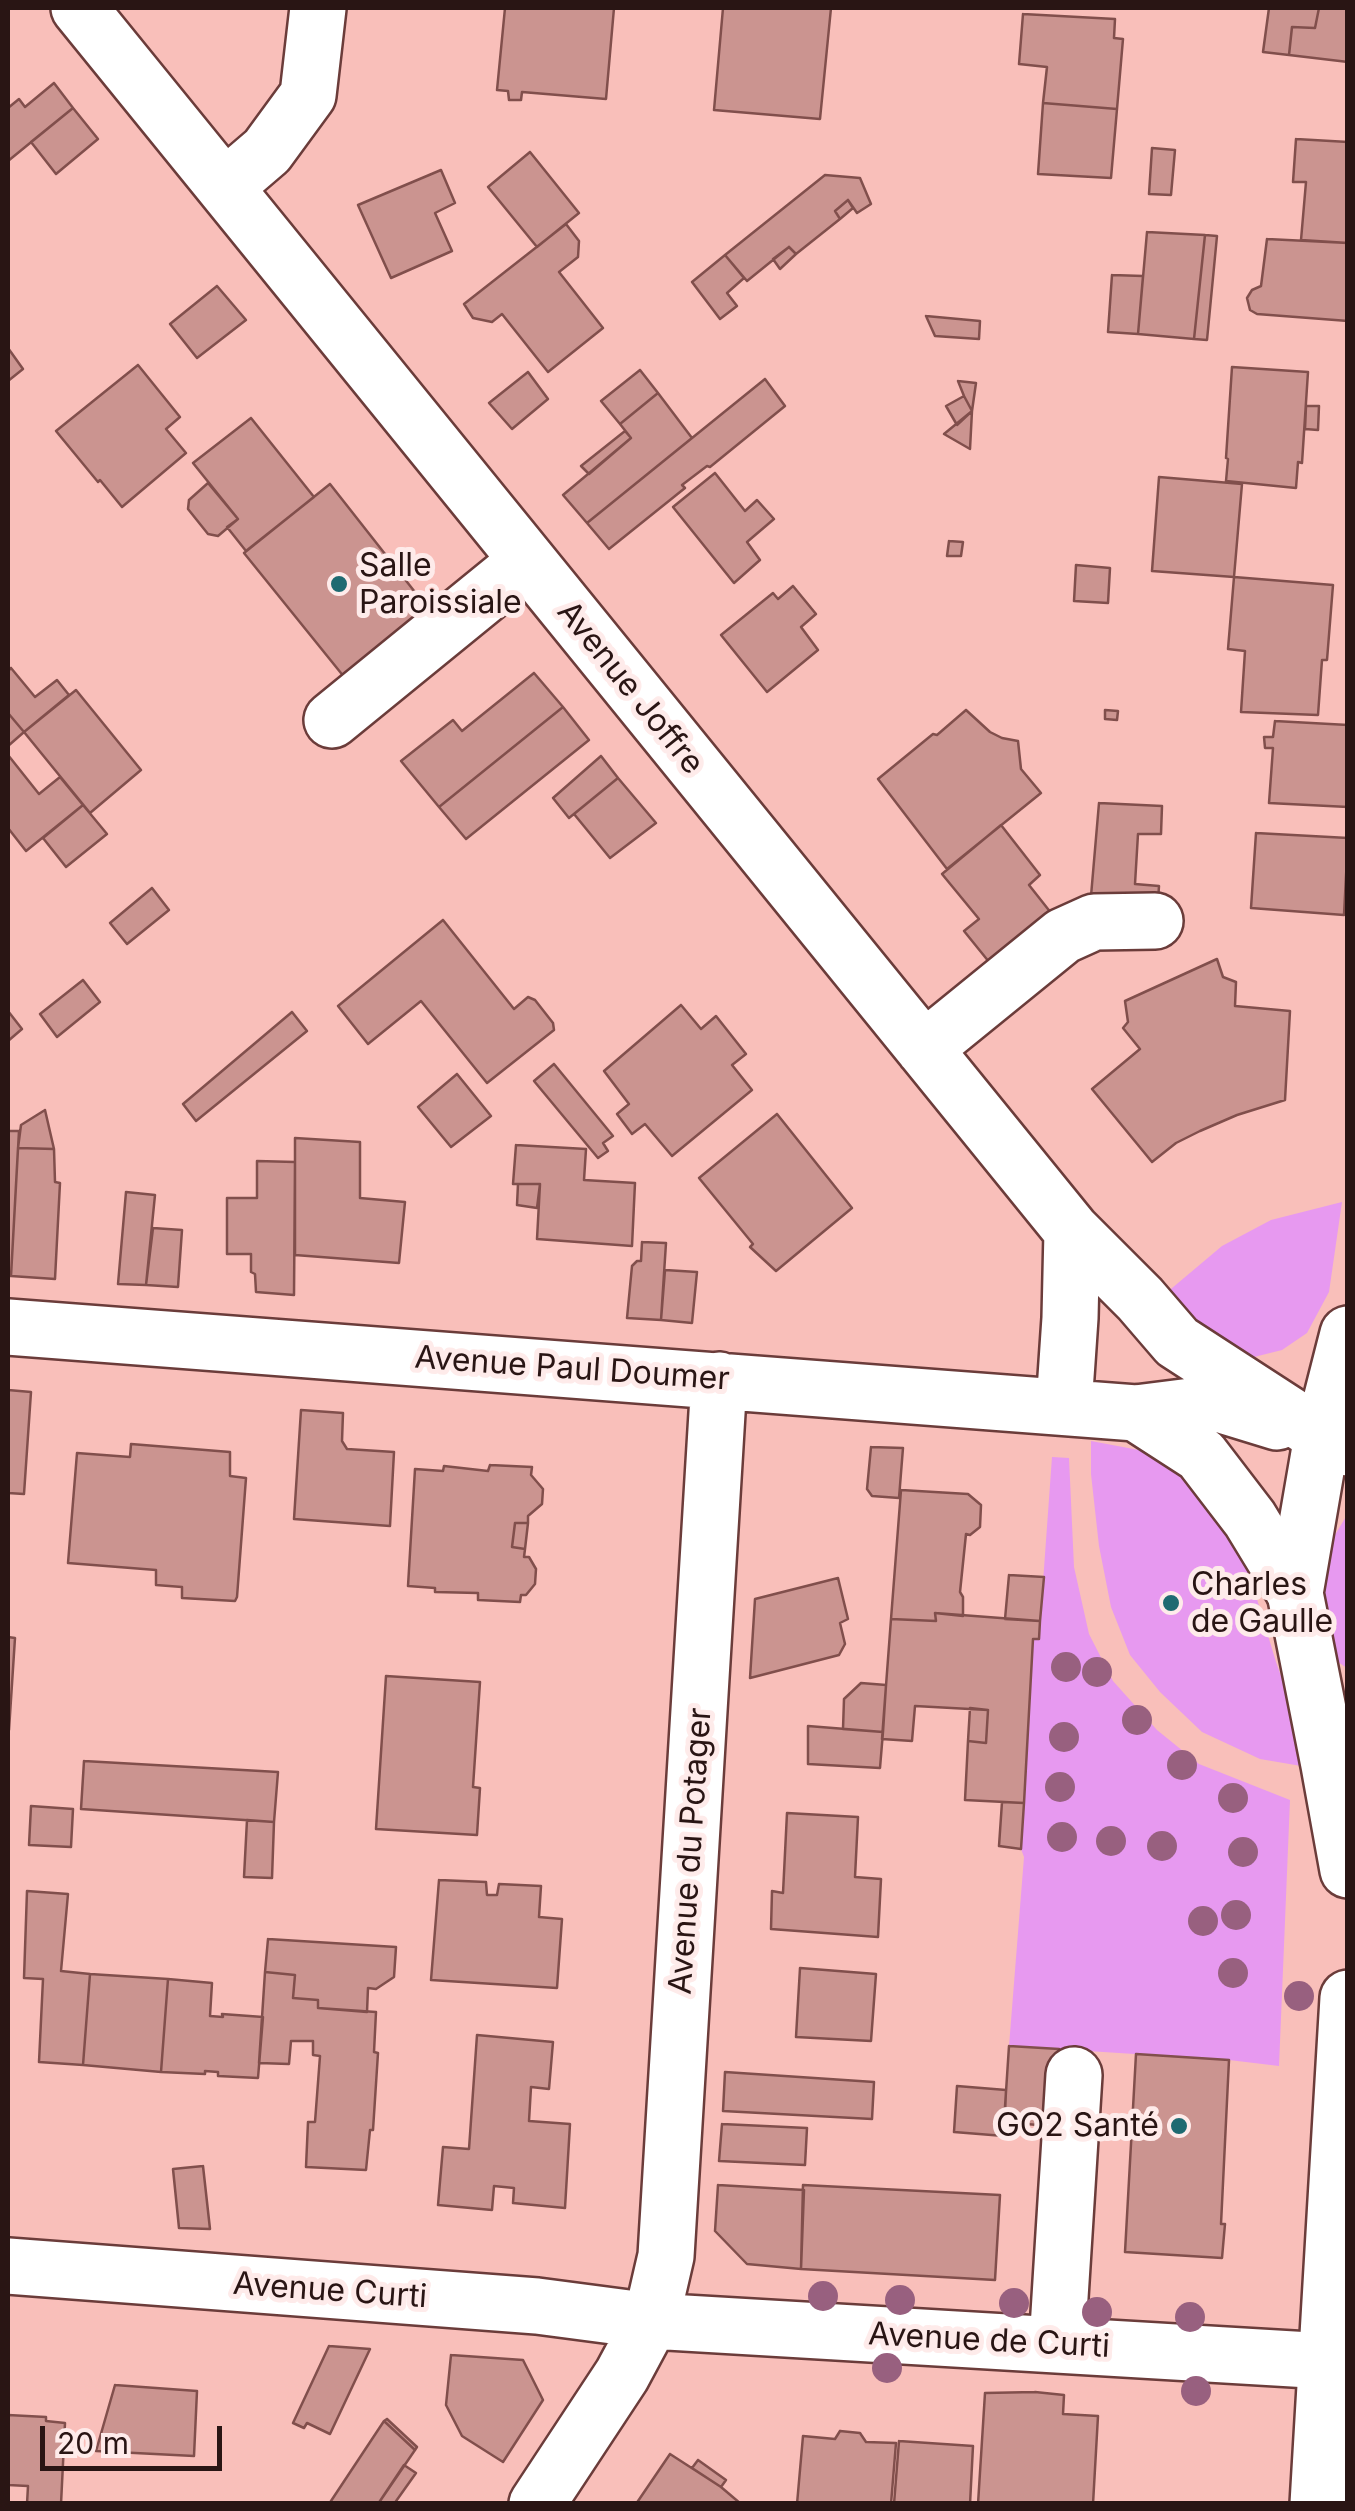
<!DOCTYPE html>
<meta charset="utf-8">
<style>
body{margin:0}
#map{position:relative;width:1355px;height:2511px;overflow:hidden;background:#f9bfba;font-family:Inter,sans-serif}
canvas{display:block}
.frame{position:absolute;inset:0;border:10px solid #291514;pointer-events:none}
.scale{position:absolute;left:40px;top:2426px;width:182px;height:45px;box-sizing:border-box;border:5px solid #291514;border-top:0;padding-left:12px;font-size:30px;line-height:35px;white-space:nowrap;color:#291514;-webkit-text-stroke:8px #feebea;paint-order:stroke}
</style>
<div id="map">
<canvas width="1355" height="2511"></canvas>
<div class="frame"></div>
<div class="scale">20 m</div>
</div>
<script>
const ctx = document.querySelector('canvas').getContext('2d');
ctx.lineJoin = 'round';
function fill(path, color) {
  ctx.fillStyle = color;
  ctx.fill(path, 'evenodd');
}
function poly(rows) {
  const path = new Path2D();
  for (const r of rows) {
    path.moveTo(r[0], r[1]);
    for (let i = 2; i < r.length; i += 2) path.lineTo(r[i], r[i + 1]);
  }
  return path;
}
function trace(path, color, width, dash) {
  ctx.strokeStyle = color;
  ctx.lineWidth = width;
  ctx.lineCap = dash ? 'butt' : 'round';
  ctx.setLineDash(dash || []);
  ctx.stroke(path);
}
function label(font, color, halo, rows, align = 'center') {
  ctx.font = font + ' Inter,sans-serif';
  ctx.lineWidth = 10;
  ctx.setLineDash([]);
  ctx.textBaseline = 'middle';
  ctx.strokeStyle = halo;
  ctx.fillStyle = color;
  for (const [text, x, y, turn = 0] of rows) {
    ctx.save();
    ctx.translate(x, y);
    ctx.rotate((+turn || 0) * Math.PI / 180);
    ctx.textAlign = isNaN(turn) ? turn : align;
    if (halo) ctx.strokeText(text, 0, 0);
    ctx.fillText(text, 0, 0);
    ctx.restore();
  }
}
const green = poly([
 [1342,1202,1329,1292,1307,1333,1282,1350,1254,1357,1226,1352,1159,1299,1222,1246,1271,1220],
 [1091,1441,1160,1454,1194,1475,1247,1566,1276,1662,1292,1707,1307,1767,1260,1759,1202,1732,1160,1692,1130,1655,1111,1607,1099,1546,1091,1474],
 [1052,1457,1069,1458,1074,1567,1089,1634,1113,1681,1157,1730,1199,1764,1290,1800,1279,2066,1229,2060,1009,2046,1024,1857,1021,1849,1033,1639,1039,1638],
 [1347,1515,1347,1668,1332,1658,1319,1590,1330,1543]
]);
const building = poly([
 [505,8,614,8,606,99,522,92,521,100,509,100,508,91,497,90,505,8],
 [723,8,831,8,820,119,714,110,723,8],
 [1269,8,1319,8,1315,28,1292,27,1289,55,1263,52,1269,8],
 [1319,8,1348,8,1348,62,1289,55,1292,27,1315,28,1319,8],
 [1023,14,1115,19,1114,38,1123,39,1117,109,1043,103,1047,67,1019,64,1023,14],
 [54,83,73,108,8,161,8,108,19,99,25,107,54,83],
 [1043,103,1117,109,1111,178,1038,174,1043,103],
 [73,108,98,139,56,174,31,142,73,108],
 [1296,139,1348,142,1348,243,1301,240,1306,182,1293,182,1296,139],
 [1152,148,1175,150,1171,195,1149,194,1152,148],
 [530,152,579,213,537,247,488,187,530,152],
 [441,170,455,203,435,213,452,251,391,278,358,205,441,170],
 [825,175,860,178,871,204,857,213,848,200,835,211,840,219,796,254,789,247,747,281,725,255,825,175],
 [848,200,853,208,840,219,835,211,848,200],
 [566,224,579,241,578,257,559,272,603,328,548,372,502,314,492,322,473,318,464,304,566,224],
 [1147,232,1205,235,1194,339,1138,334,1147,232],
 [1205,235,1217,236,1207,340,1194,339,1205,235],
 [1267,239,1348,243,1348,321,1257,314,1250,310,1247,298,1252,290,1261,286,1267,239],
 [789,247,796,254,780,269,773,259,789,247],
 [725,255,744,278,727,293,737,306,720,319,692,282,725,255],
 [1112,275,1143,276,1138,334,1108,332,1112,275],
 [217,286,246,320,197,358,170,324,217,286],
 [926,316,980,321,979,339,935,336,926,316],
 [8,348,23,369,8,381,8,348],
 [138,365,180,417,166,429,186,453,122,507,100,480,98,482,56,431,138,365],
 [1232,367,1308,372,1302,463,1298,462,1296,488,1226,481,1228,459,1226,458,1232,367],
 [640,370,658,393,620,424,601,401,640,370],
 [528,372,548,399,512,429,489,403,528,372],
 [765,379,785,406,710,467,707,466,682,485,685,488,609,549,587,523,765,379],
 [958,381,976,383,972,411,964,396,958,381],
 [658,393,692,438,587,523,563,495,631,438,620,424,658,393],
 [964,396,972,411,957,425,946,406,964,396],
 [1306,406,1319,406,1318,430,1305,429,1306,406],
 [972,411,970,449,944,434,972,411],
 [251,418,314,497,246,551,227,527,238,519,193,463,251,418],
 [625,431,631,438,589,474,581,466,625,431],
 [715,473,745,511,757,500,774,519,747,542,760,560,734,583,673,507,715,473],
 [1159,477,1242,484,1234,577,1152,571,1159,477],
 [208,483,238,519,218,536,208,534,188,509,189,500,208,483],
 [330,484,433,615,349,683,244,553,330,484],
 [949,541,963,542,961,556,947,556,949,541],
 [1076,565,1110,568,1108,603,1074,601,1076,565],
 [1234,577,1333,585,1327,660,1322,660,1318,715,1241,712,1245,651,1228,649,1234,577],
 [793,586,816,614,801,627,818,650,767,692,721,635,773,593,778,599,793,586],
 [11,668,35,697,57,680,69,695,24,732,8,713,8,671,11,668],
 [534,673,563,707,439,807,401,761,453,720,462,731,534,673],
 [76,690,141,770,90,813,24,732,76,690],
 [563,707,589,740,466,839,439,807,563,707],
 [966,710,990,732,1002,738,1018,741,1021,769,1041,793,947,869,878,779,933,734,937,735,966,710],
 [1105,710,1118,711,1117,720,1105,719,1105,710],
 [8,713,24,732,8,746,8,713],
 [1275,721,1348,725,1348,807,1269,803,1273,748,1265,748,1264,737,1273,737,1275,721],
 [8,755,39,794,60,777,83,805,26,851,8,828,8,755],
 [601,756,618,778,569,818,553,798,601,756],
 [618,778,656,823,610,858,574,814,618,778],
 [1099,803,1162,806,1161,834,1138,834,1135,884,1159,886,1158,901,1091,896,1099,803],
 [83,805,107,834,66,867,43,838,83,805],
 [1001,825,1040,875,1029,885,1059,923,998,973,964,931,979,919,942,874,1001,825],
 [1256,833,1348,838,1344,915,1251,908,1256,833],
 [152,888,169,910,127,944,110,923,152,888],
 [443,920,514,1009,528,997,535,1000,553,1023,554,1030,487,1083,421,1001,368,1044,338,1006,443,920],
 [1217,959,1223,977,1236,982,1235,1006,1290,1011,1285,1100,1237,1115,1200,1131,1176,1143,1152,1162,1092,1089,1140,1049,1123,1028,1128,1022,1125,1001,1217,959],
 [83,980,100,1002,57,1037,40,1014,83,980],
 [681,1005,701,1029,716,1016,746,1054,732,1065,752,1090,672,1156,645,1124,632,1134,617,1114,629,1104,604,1071,681,1005],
 [8,1011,22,1029,8,1041,8,1011],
 [292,1012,307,1031,196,1121,183,1104,292,1012],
 [554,1064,613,1136,603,1143,608,1151,598,1158,534,1081,554,1064],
 [457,1074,491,1116,451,1147,418,1107,457,1074],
 [45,1110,54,1149,18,1148,21,1125,45,1110],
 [777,1114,852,1208,776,1271,750,1247,753,1244,699,1178,777,1114],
 [8,1131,19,1131,11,1276,8,1276,8,1131],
 [295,1138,360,1142,360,1198,405,1202,399,1263,295,1255,295,1138],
 [516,1145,586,1149,584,1180,635,1183,632,1246,537,1239,540,1184,513,1184,516,1145],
 [18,1148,54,1149,55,1182,60,1183,55,1279,11,1276,18,1148],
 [257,1161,295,1162,294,1295,256,1292,255,1274,251,1272,251,1254,227,1254,227,1198,257,1198,257,1161],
 [518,1184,540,1184,537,1208,517,1205,518,1184],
 [126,1192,155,1195,146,1285,118,1284,126,1192],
 [153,1228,182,1230,178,1287,146,1285,153,1228],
 [642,1242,666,1243,661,1320,627,1318,632,1266,637,1261,641,1261,642,1242],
 [665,1270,697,1272,692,1323,661,1320,665,1270],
 [8,1390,31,1392,24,1494,8,1493,8,1390],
 [301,1410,343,1413,342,1441,347,1449,394,1452,390,1526,294,1519,301,1410],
 [131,1444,230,1452,230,1476,246,1478,237,1597,235,1601,182,1598,182,1587,156,1585,156,1570,68,1563,77,1453,130,1457,131,1444],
 [871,1447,903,1448,899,1498,872,1496,867,1489,871,1447],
 [490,1465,532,1467,531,1475,543,1489,542,1504,528,1516,528,1523,515,1523,512,1547,525,1549,524,1557,529,1557,536,1569,535,1584,526,1595,521,1595,520,1602,478,1600,478,1593,435,1592,435,1588,408,1586,415,1469,443,1471,444,1466,488,1471,490,1465],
 [901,1490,968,1494,981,1505,980,1527,970,1535,966,1534,960,1592,963,1597,963,1616,935,1613,936,1621,891,1619,901,1490],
 [515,1523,528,1523,525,1549,512,1547,515,1523],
 [1009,1575,1044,1577,1040,1621,1005,1619,1009,1575],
 [838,1578,848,1619,840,1623,845,1644,839,1655,750,1678,755,1599,838,1578],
 [935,1613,1040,1621,1039,1639,1033,1639,1024,1803,965,1800,968,1741,986,1743,988,1710,915,1706,912,1741,882,1739,891,1619,936,1621,935,1613],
 [8,1637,15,1638,9,1730,8,1730,8,1637],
 [386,1676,480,1682,473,1787,480,1788,477,1835,376,1829,386,1676],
 [861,1683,886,1685,883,1732,843,1729,844,1699,861,1683],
 [970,1708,988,1710,986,1743,968,1741,970,1708],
 [808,1726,883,1732,880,1768,808,1764,808,1726],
 [84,1761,278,1772,274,1822,81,1809,84,1761],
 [1002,1802,1024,1803,1021,1849,999,1846,1002,1802],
 [31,1806,73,1809,71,1847,29,1845,31,1806],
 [787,1813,858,1817,855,1877,881,1879,878,1937,771,1929,772,1891,783,1893,787,1813],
 [247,1820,274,1822,272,1878,244,1877,247,1820],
 [439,1880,486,1882,487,1895,497,1895,499,1884,541,1886,539,1917,562,1919,557,1988,431,1980,439,1880],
 [27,1891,68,1894,61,1971,90,1974,83,2065,39,2062,43,1979,24,1978,27,1891],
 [268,1939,396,1947,394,1977,376,1989,368,1988,367,2012,318,2008,318,2000,293,1998,295,1975,265,1972,268,1939],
 [800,1968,876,1974,871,2041,796,2037,800,1968],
 [265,1972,295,1975,293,1998,318,2000,318,2008,376,2012,374,2052,378,2053,373,2130,370,2130,366,2170,306,2167,308,2122,315,2122,320,2056,313,2055,313,2041,291,2041,289,2064,259,2063,265,1972],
 [90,1974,168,1979,161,2072,83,2065,90,1974],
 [168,1979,212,1983,210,2016,223,2017,222,2014,263,2017,258,2078,218,2076,218,2072,205,2071,205,2074,161,2072,168,1979],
 [477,2035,553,2042,549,2089,531,2087,529,2121,570,2124,565,2208,513,2203,514,2188,494,2186,492,2210,438,2205,443,2147,469,2149,477,2035],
 [1009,2046,1059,2049,1055,2123,1049,2126,1004,2122,1009,2046],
 [1136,2054,1229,2060,1221,2224,1225,2224,1222,2258,1125,2252,1136,2054],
 [725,2072,874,2082,872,2119,723,2111,725,2072],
 [957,2086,1006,2090,1004,2136,954,2132,957,2086],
 [722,2124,807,2128,805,2165,719,2161,722,2124],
 [203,2166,210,2229,179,2228,173,2169,203,2166],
 [718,2185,804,2190,801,2269,747,2264,715,2231,718,2185],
 [803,2185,1000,2195,995,2280,801,2269,803,2185],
 [329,2346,370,2349,330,2434,307,2423,304,2428,293,2423,329,2346],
 [451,2355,523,2360,543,2400,503,2462,462,2436,446,2405,451,2355],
 [115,2385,197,2391,194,2456,96,2451,115,2385],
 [1035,2392,1064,2395,1063,2414,1098,2416,1093,2504,978,2504,985,2393,1035,2392],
 [8,2415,46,2417,46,2421,65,2423,61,2504,27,2504,28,2486,8,2485,8,2415],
 [387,2419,417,2447,415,2450,384,2421,387,2419],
 [384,2421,415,2450,378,2504,329,2504,384,2421],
 [840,2431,860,2433,866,2442,896,2443,891,2504,797,2504,803,2436,835,2439,840,2431],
 [899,2441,973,2446,970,2504,894,2504,899,2441],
 [670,2454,721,2487,741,2504,636,2504,670,2454],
 [698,2460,726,2480,721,2487,692,2468,698,2460],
 [404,2465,416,2473,394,2504,378,2504,404,2465]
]);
const minor = poly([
 [79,8,1072,1231,1140,1299,1177,1342,1322,1436,1348,1448],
 [225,187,267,151,308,95,318,8],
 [332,720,527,561],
 [924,1049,1063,936,1094,922,1155,921],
 [8,1327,1136,1413,1215,1403,1277,1422],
 [1064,1406,1070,1318,1072,1231],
 [1136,1413,1201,1455,1250,1519,1295,1593],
 [8,2266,537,2306,651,2321,1327,2361],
 [1057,2345,1074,2075],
 [537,2504,622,2375,651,2321,666,2256,719,1380]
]);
const major = poly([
 [1348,1334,1322,1436,1295,1593,1329,1765,1348,1870],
 [1318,2504,1348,1998]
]);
const trees = [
 [1066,1667],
 [1097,1672],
 [1137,1720],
 [1064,1737],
 [1182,1765],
 [1060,1787],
 [1233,1798],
 [1062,1837],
 [1111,1841],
 [1162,1846],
 [1243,1852],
 [1236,1915],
 [1203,1921],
 [1233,1973],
 [1299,1996],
 [823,2296],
 [900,2300],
 [1014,2303],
 [1097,2312],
 [1190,2317],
 [887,2368],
 [1196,2391]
];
const markers = [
 [339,584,10,"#1e6a71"],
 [1171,1603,10,"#1e6a71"],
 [1179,2126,10,"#1e6a71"]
];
const poiNames = [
 ["Salle",359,566],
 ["Paroissiale",359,603],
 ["Charles",1191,1585],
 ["de Gaulle",1191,1622],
 ["GO2 Santé",1159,2126,"right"]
];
const streetNames = [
 ["Avenue Joffre",630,688,51],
 ["Avenue Paul Doumer",572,1369,4],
 ["Avenue du Potager",691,1851,-86],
 ["Avenue Curti",330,2291,4],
 ["Avenue de Curti",989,2341,3]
];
fill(green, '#e799f0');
fill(building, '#cb9490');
trace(building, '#814f4c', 2.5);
trace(minor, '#6b3c3a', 60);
trace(major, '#6b3c3a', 60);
trace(minor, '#fff', 55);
trace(major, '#fff', 55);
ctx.fillStyle = '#98607f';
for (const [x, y] of trees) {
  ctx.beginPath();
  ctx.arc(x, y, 15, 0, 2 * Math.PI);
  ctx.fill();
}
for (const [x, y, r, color] of markers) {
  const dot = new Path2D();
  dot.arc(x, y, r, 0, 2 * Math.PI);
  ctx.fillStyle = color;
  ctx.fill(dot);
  trace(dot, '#feebea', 4);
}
label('32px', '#291514', '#feebea', poiNames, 'left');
label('32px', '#291514', '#feebea', streetNames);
</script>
